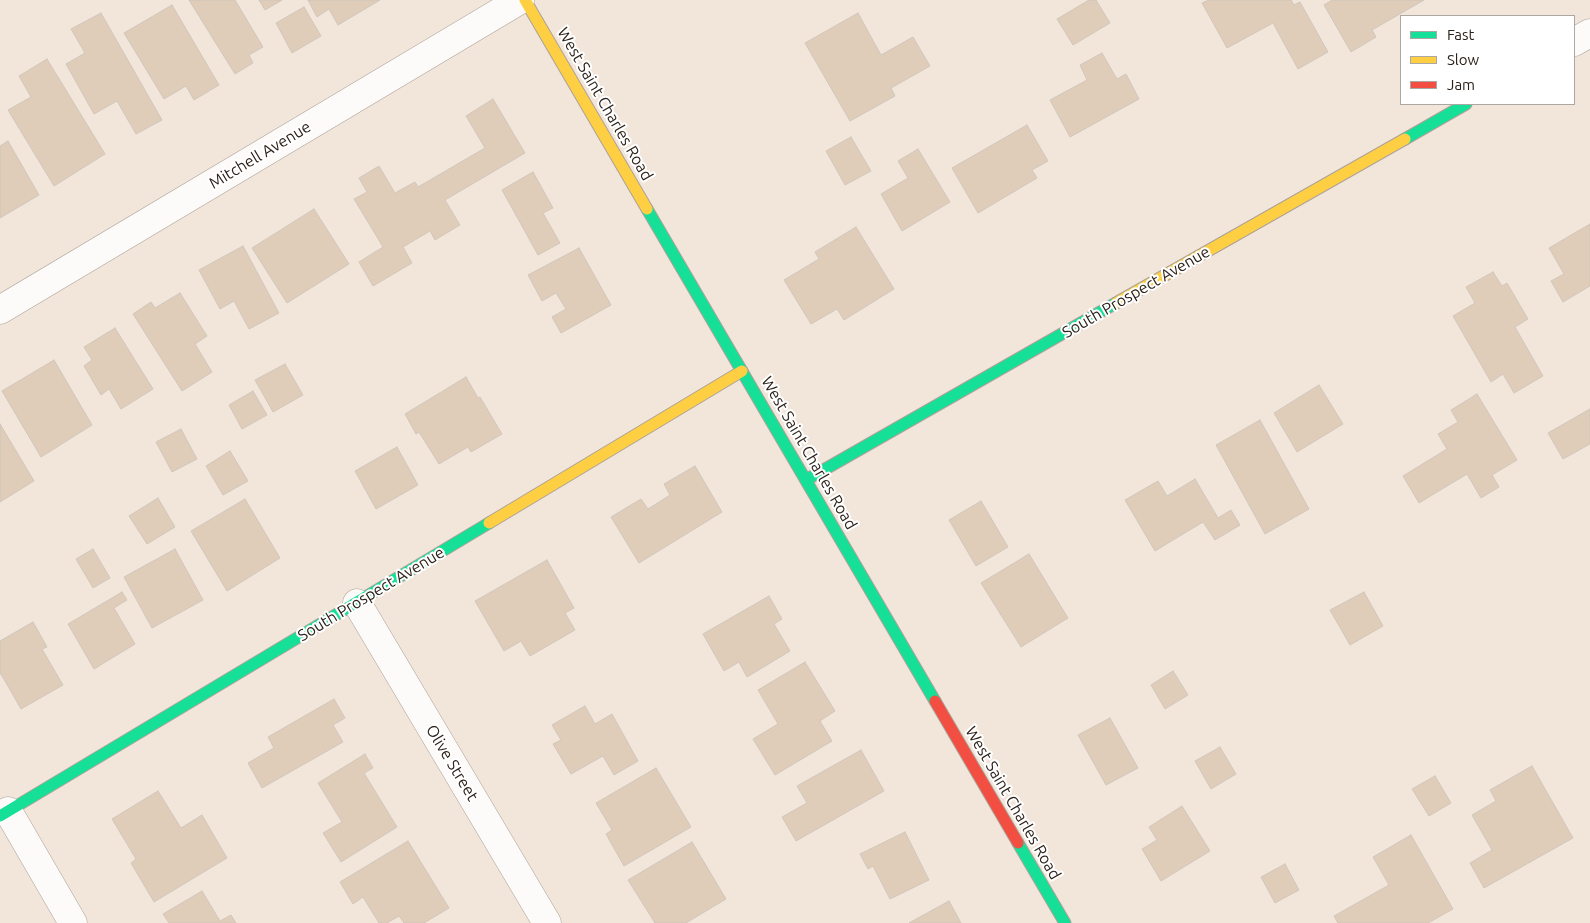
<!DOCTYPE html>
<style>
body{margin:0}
#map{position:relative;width:1590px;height:923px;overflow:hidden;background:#f2e6db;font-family:Ubuntu,sans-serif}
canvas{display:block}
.legend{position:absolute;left:1400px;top:15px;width:175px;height:90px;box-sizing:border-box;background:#fff;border:1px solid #aba7a3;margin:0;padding:6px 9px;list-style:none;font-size:15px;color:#2c2219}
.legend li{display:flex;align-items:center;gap:10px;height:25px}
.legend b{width:25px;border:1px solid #aba7a3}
</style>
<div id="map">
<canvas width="1590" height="923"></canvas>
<ul class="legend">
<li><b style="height:6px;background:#16e098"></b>Fast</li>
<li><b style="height:6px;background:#ffcf43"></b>Slow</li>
<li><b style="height:6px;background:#f24e42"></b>Jam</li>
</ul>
</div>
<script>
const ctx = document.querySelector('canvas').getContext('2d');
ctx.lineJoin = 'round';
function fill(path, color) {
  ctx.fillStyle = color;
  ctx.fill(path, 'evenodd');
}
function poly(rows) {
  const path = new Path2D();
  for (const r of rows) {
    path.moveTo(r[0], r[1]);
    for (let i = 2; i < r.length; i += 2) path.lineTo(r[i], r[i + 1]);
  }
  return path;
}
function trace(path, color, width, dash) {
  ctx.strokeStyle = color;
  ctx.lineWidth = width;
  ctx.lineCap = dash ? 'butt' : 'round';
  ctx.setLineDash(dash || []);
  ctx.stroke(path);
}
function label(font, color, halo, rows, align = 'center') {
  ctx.font = font + ' Ubuntu,sans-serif';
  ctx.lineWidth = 4;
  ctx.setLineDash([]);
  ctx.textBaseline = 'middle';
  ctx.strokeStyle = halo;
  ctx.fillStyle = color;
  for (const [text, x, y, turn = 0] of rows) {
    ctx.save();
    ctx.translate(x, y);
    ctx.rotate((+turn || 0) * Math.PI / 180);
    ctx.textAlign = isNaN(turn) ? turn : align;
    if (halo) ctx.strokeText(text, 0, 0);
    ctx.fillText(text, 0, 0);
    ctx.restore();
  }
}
const building = poly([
 [189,0,235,0,263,47,249,55,253,63,235,74,189,0],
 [259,0,282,0,265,10,259,0],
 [308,0,380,0,338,25,329,9,317,17,308,0],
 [1089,0,1096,0,1110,23,1073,45,1057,19,1089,0],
 [1209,0,1291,0,1294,5,1300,2,1328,52,1298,69,1273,23,1227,48,1202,3,1209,0],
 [1332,0,1424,0,1372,30,1376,37,1351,52,1324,5,1332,0],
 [172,5,219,85,194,100,186,86,164,99,124,33,172,5],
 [304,7,321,36,292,53,276,23,304,7],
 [101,13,162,120,136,134,117,101,94,114,66,64,85,53,71,29,101,13],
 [858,13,881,55,913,37,930,66,891,88,895,96,850,121,805,43,858,13],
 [1102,53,1117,79,1126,74,1139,99,1070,137,1050,100,1087,80,1080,65,1102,53],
 [47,59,105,154,54,186,8,110,31,97,19,76,47,59],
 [493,99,525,153,445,200,460,225,435,240,430,231,403,247,412,263,373,286,359,262,383,247,354,199,367,192,359,178,379,166,395,193,415,182,418,187,485,148,466,116,493,99],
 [1027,125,1048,161,1032,170,1037,178,978,213,952,168,1027,125],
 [851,137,871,171,845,185,826,151,851,137],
 [8,141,39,195,0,218,0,146,8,141],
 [918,149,950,202,902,231,881,194,908,178,898,161,918,149],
 [533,172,553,208,543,213,560,243,538,255,502,190,533,172],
 [314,209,349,264,287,303,252,248,314,209],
 [1590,224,1590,286,1563,302,1551,281,1564,274,1549,248,1590,224],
 [856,227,894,289,844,320,837,309,811,324,784,280,819,259,815,252,856,227],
 [243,246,279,313,249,329,234,301,220,309,199,270,243,246],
 [579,248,611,305,561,333,552,317,566,309,556,293,542,301,528,275,579,248],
 [1493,272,1502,286,1507,283,1528,319,1515,327,1543,376,1514,393,1503,374,1491,382,1453,316,1475,303,1466,287,1493,272],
 [180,293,207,336,195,344,212,372,182,391,133,314,151,302,155,308,180,293],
 [115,328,153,389,121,409,109,389,101,395,84,366,92,360,84,347,115,328],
 [54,360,92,425,41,457,2,391,54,360],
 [285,364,303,395,273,412,255,380,285,364],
 [466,377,478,398,480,397,502,434,471,452,468,447,439,464,419,432,416,434,405,414,466,377],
 [1319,385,1343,424,1297,452,1274,413,1319,385],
 [253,391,267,415,242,429,229,405,253,391],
 [1477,394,1517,460,1492,475,1499,487,1481,498,1467,474,1419,503,1403,476,1447,449,1438,434,1458,422,1451,410,1477,394],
 [1590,409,1590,444,1563,459,1548,433,1590,409],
 [1260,420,1309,509,1265,534,1216,445,1260,420],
 [0,424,34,481,0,502,0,424],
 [181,429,197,459,172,472,156,442,181,429],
 [397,447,418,485,376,509,355,471,397,447],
 [230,451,248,481,223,495,206,466,230,451],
 [695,466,722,512,639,563,611,517,641,499,648,509,670,495,664,484,695,466],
 [1195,479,1218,518,1231,510,1240,525,1215,540,1203,522,1155,551,1125,500,1158,481,1167,496,1195,479],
 [158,498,175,527,147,544,129,516,158,498],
 [245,499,280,558,227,591,191,531,245,499],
 [981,501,1008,547,976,566,949,520,981,501],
 [93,549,110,578,93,588,76,559,93,549],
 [175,549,203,600,152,628,124,577,175,549],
 [1029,554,1068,618,1021,647,981,583,1029,554],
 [547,560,574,608,565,613,575,630,530,656,521,641,504,651,475,601,547,560],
 [122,592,127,600,114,608,135,644,94,669,68,624,122,592],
 [1364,592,1383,626,1350,645,1330,610,1364,592],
 [769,596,782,619,774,624,790,651,747,677,739,662,724,671,703,634,769,596],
 [33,622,47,647,42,649,63,685,21,709,1,674,0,674,0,641,33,622],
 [805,662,835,711,820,721,832,741,775,775,753,739,778,724,758,690,805,662],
 [1173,671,1188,695,1165,709,1151,685,1173,671],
 [334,699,345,718,333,725,343,742,262,788,248,763,274,748,268,737,334,699],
 [585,706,595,724,612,714,638,761,614,775,603,756,571,774,553,744,561,740,552,725,585,706],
 [1110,718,1138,768,1106,785,1078,735,1110,718],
 [1220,747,1236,774,1211,789,1195,761,1220,747],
 [861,750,884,791,796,841,782,817,807,803,797,786,861,750],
 [365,754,373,768,364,773,397,827,341,862,323,833,342,822,318,783,365,754],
 [1532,766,1573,838,1484,888,1470,863,1492,850,1472,815,1496,801,1490,790,1532,766],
 [656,768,691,827,624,866,606,834,612,830,596,803,656,768],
 [1435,776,1451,803,1429,816,1412,789,1435,776],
 [158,791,181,828,202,815,227,858,154,902,131,863,136,859,112,819,158,791],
 [1182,806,1210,851,1161,881,1142,849,1157,840,1149,827,1182,806],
 [905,832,929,880,890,899,873,866,868,869,860,854,905,832],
 [1411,835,1453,909,1428,923,1338,923,1334,916,1389,885,1373,857,1411,835],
 [408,841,449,908,424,923,404,923,399,916,387,923,379,923,363,897,353,904,340,882,408,841],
 [692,842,726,899,686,923,655,923,628,880,692,842],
 [1285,864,1299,890,1275,903,1261,877,1285,864],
 [202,891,220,921,231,915,236,923,169,923,163,914,202,891],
 [949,901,961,923,909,923,949,901]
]);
const street = poly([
 [1574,42,1590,33],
 [0,310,520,0],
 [357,603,547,923],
 [8,811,73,923]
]);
const fast = poly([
 [1405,139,1466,104],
 [647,209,935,701],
 [806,480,1116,303],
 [0,816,489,523],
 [1018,843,1065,923]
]);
const slow = poly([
 [525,0,647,209],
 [1116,303,1405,139],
 [489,523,742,371]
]);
const jam = poly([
 [935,701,1018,843]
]);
const streetNames = [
 ["West Saint Charles Road",605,104,60],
 ["Mitchell Avenue",260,155,-31],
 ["South Prospect Avenue",1136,292,-30],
 ["West Saint Charles Road",809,453,60],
 ["South Prospect Avenue",371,594,-31],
 ["Olive Street",452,763,59],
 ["West Saint Charles Road",1013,803,60]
];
fill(building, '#dfcdb9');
trace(building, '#d0c6bc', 1);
trace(street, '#aca298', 29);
trace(fast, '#aca298', 13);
trace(slow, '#aca298', 13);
trace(jam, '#aca298', 13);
trace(street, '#fdfbfa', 28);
trace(fast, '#16e098', 11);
trace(slow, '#ffcf43', 11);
trace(jam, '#f24e42', 11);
label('16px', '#2c2219', '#fff', streetNames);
</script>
